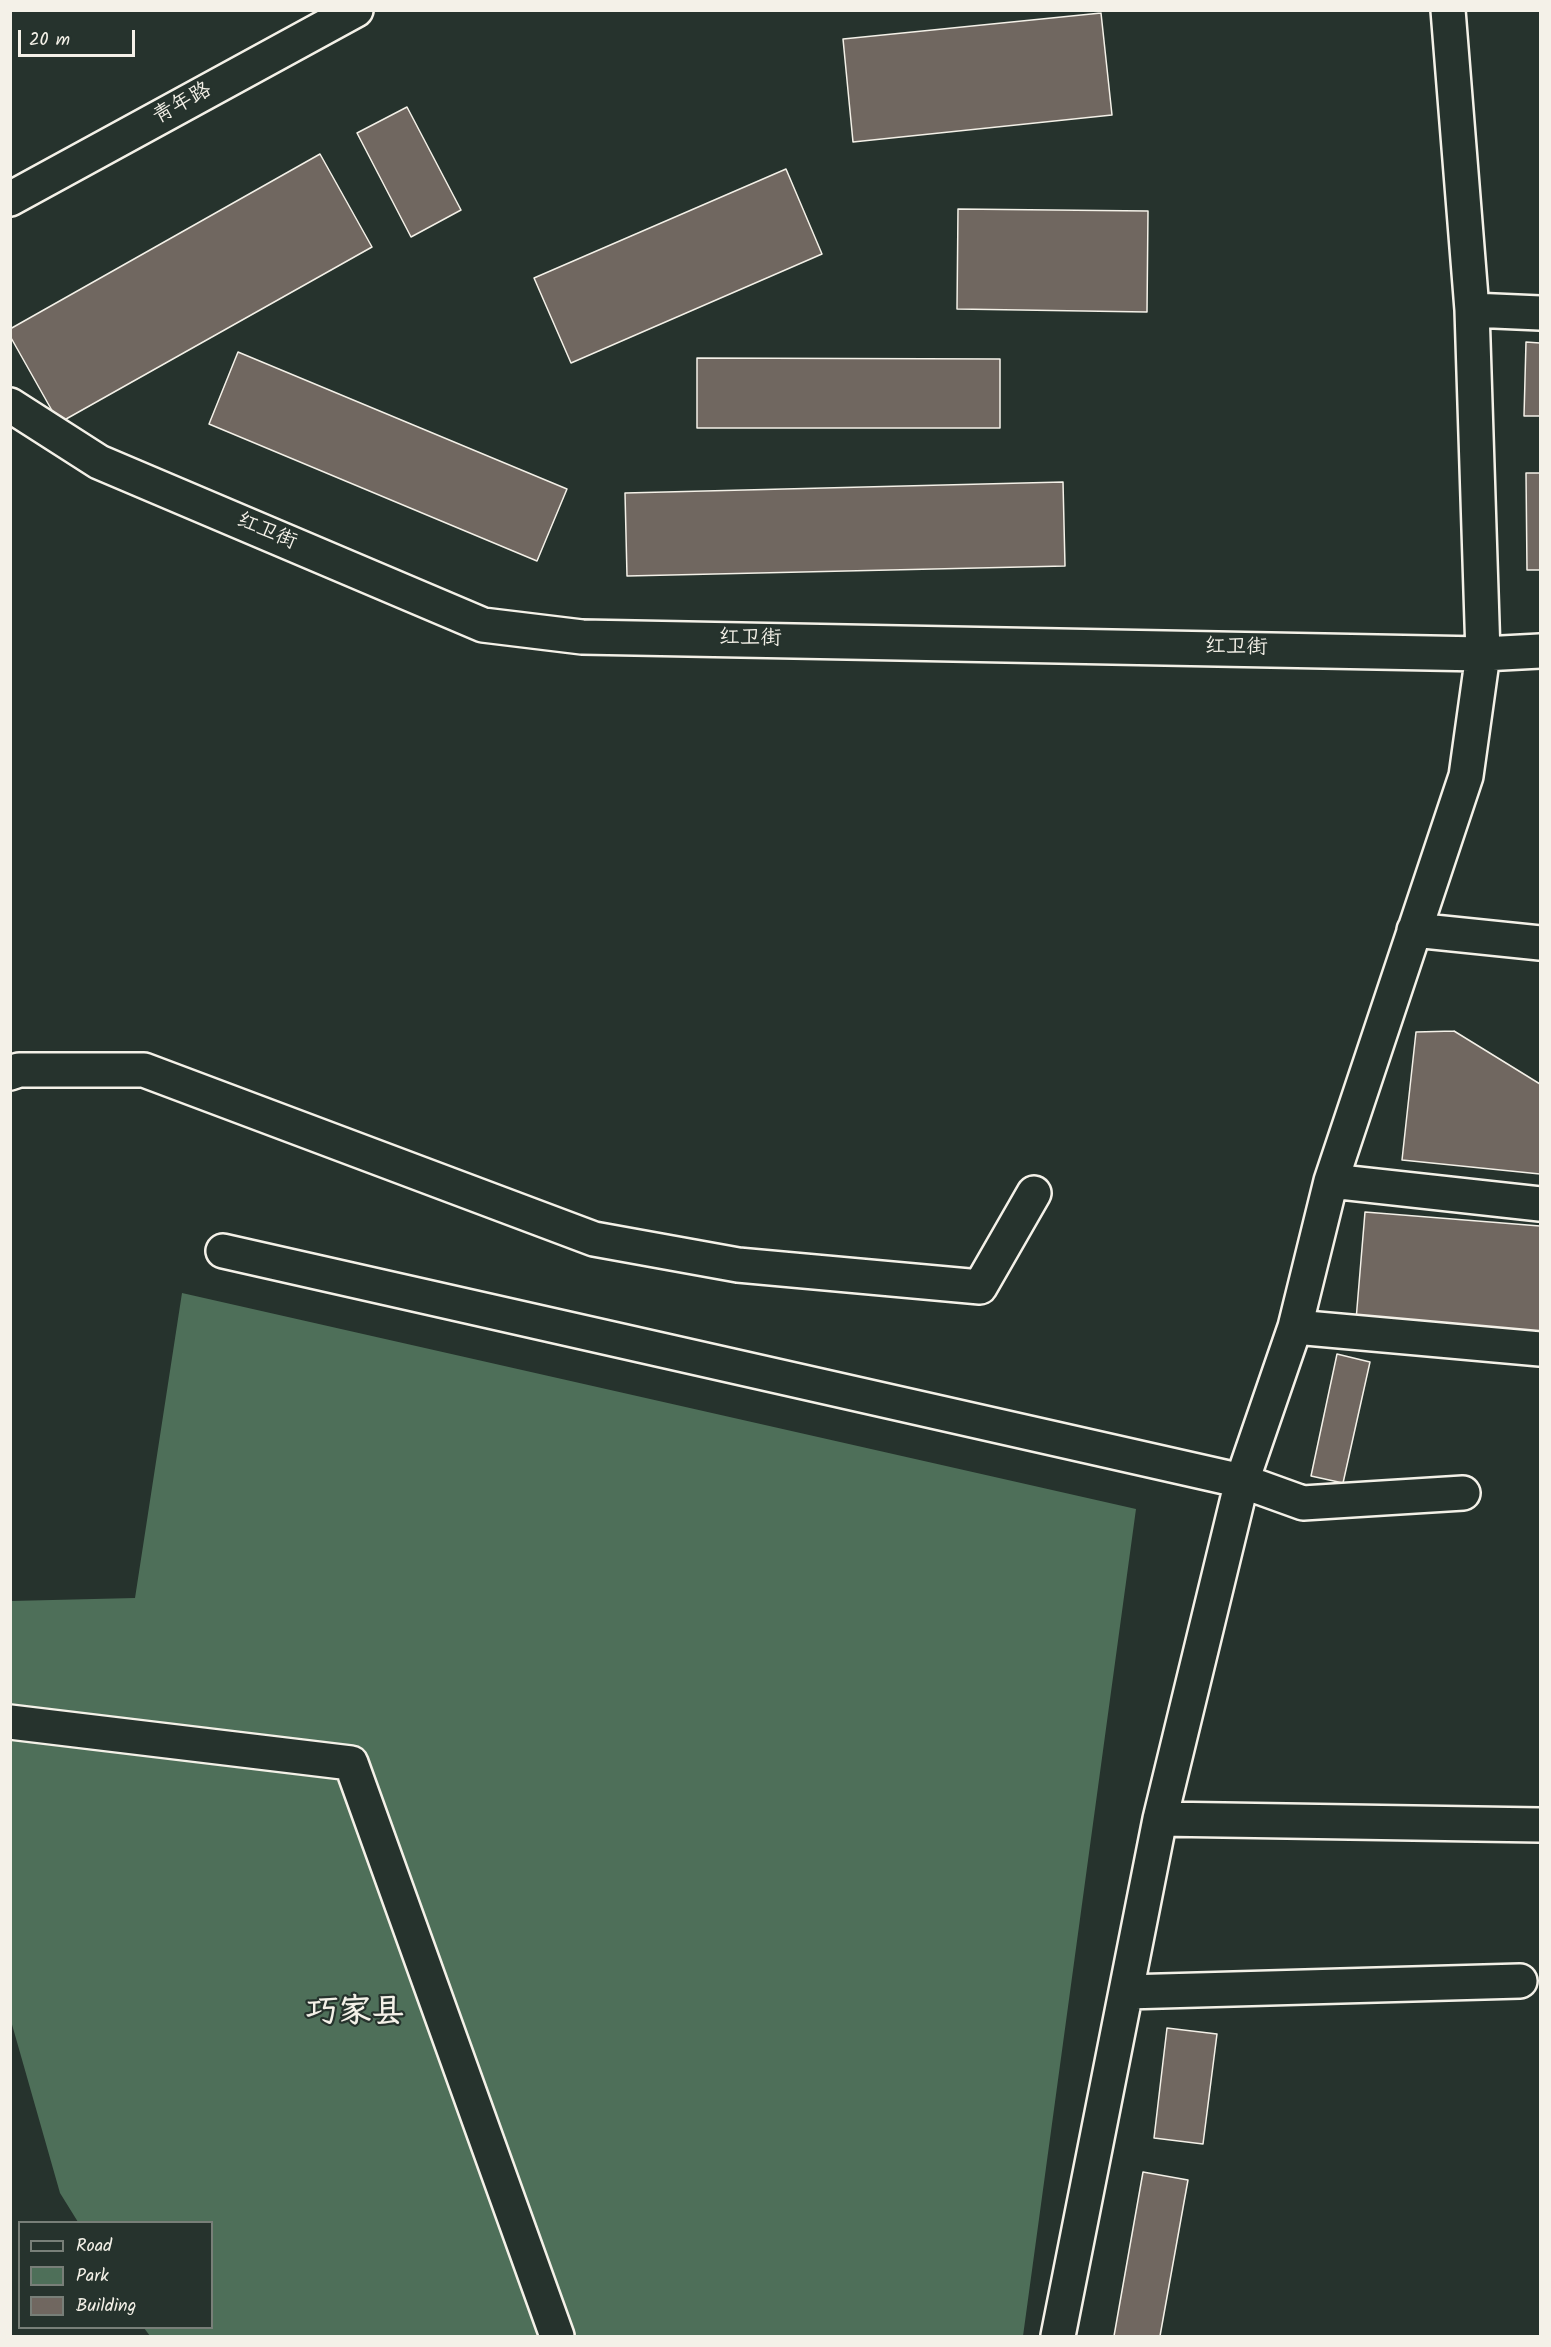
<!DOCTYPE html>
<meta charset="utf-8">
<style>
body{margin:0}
#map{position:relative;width:1551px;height:2347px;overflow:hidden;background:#26332d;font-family:Kalam,sans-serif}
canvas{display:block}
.frame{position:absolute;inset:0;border:12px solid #f4f1e8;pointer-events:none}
.legend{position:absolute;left:18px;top:2221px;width:195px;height:108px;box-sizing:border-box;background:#26332d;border:2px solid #787f78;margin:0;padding:8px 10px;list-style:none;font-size:18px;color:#f4f1e8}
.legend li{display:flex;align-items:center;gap:12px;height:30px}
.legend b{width:30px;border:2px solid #787f78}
.scale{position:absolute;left:18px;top:30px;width:117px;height:27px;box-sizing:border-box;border:3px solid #f4f1e8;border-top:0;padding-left:8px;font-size:18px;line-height:21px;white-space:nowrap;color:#f4f1e8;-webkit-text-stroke:4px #26332d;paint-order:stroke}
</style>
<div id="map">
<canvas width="1551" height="2347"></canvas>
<div class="frame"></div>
<ul class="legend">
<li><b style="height:8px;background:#26332d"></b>Road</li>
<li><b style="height:16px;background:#4e6f59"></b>Park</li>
<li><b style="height:16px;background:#706760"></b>Building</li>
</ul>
<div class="scale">20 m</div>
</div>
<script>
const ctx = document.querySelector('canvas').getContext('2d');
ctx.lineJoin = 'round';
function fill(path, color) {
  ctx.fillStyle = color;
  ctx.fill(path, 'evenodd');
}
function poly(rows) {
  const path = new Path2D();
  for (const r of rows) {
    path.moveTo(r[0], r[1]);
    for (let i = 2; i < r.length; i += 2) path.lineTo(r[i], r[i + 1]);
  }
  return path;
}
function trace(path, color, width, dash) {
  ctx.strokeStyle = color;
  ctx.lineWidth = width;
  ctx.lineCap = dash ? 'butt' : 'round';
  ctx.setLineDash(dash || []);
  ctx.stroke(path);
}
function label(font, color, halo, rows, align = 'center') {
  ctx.font = font + ' Kalam,"LXGW WenKai TC",sans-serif';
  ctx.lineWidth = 4.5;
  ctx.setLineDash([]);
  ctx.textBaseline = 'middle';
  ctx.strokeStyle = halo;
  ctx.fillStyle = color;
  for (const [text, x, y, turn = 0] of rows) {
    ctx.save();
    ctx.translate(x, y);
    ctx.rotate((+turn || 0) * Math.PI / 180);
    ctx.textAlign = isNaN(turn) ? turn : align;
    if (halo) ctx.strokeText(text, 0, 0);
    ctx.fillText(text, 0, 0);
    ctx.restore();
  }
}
const green = poly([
 [182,1293,1136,1509,1023,2336,150,2336,144,2328,212,2328,212,2222,78,2222,60,2193,11,2021,11,1601,135,1598]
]);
const building = poly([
 [1101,13,1112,115,853,142,843,39,1101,13],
 [407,107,461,210,411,237,357,133,407,107],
 [320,154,372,247,59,423,10,336,10,329,320,154],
 [786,169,822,254,571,363,534,278,786,169],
 [958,209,1148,211,1147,312,957,309,958,209],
 [1526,342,1540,343,1540,416,1524,416,1526,342],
 [238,352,567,489,537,561,209,424,238,352],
 [697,358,1000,359,1000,428,697,428,697,358],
 [1526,473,1540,473,1540,570,1527,570,1526,473],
 [1063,482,1065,566,627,576,625,493,1063,482],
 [1454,1031,1540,1084,1540,1174,1402,1160,1416,1032,1454,1031],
 [1365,1212,1540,1226,1540,1334,1356,1320,1365,1212],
 [1337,1354,1370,1362,1343,1483,1311,1476,1337,1354],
 [1167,2028,1217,2034,1203,2144,1154,2138,1167,2028],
 [1143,2172,1188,2180,1160,2336,1114,2336,1143,2172]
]);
const street = poly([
 [1472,310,1540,313],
 [10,405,99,462,483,625,582,637,1483,654,1540,651],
 [1414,930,1540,943],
 [10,1073,19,1070,144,1070,594,1239,738,1265,980,1287,1034,1193],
 [1331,1181,1540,1204],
 [223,1251,1242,1481,1303,1503,1463,1493],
 [1295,1327,1540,1349],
 [10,1722,351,1763,557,2336],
 [1160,1819,1540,1825],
 [1126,1992,1520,1981],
 [1058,2336,1160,1819,1242,1481,1295,1327,1331,1181,1466,776,1483,654,1472,310,1448,10]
]);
const secondary = poly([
 [10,199,356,10]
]);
const streetNames = [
 ["青年路",183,105,-29],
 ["红卫街",266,533,23],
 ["红卫街",750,640,1],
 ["红卫街",1236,649,1]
];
const townNames = [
 ["巧家县",355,2015]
];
fill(green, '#4e6f59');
fill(building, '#706760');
trace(building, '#f4f1e8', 1.5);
trace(street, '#f4f1e8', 38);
trace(secondary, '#f4f1e8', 38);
trace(street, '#26332d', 33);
trace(secondary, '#26332d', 33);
label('21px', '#f4f1e8', '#26332d', streetNames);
label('bold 33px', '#f4f1e8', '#26332d', townNames);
</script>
